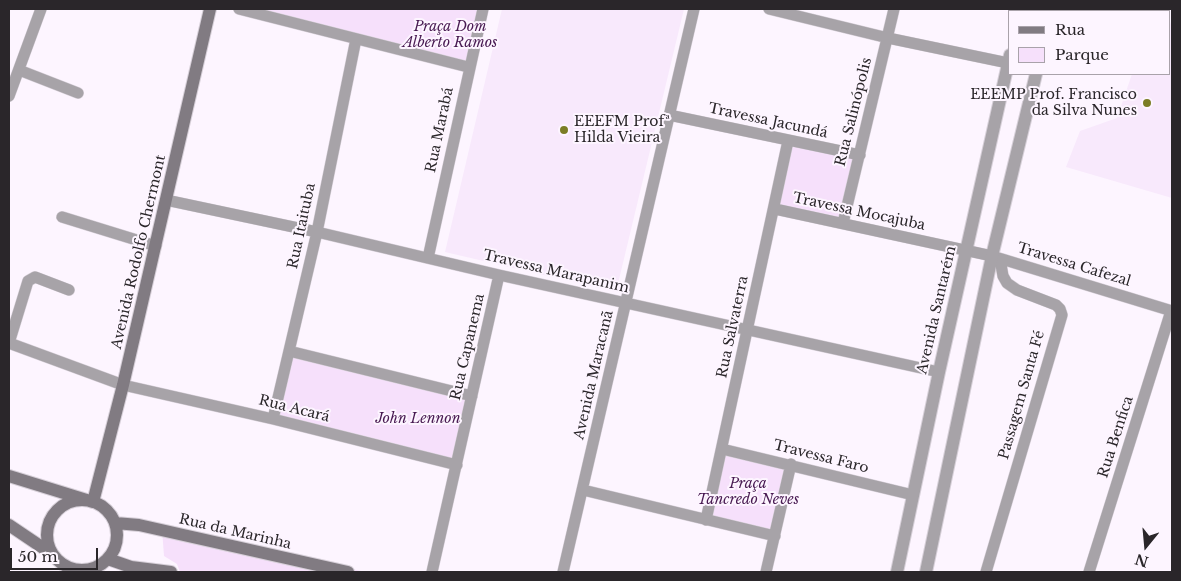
<!DOCTYPE html>
<meta charset="utf-8">
<style>
body{margin:0}
#map{position:relative;width:1181px;height:581px;overflow:hidden;background:#fdf5ff;font-family:"Libre Baskerville",serif}
canvas{display:block}
.frame{position:absolute;inset:0;border:10px solid #2a262a;pointer-events:none}
.legend{position:absolute;left:1008px;top:10px;width:162px;height:65px;box-sizing:border-box;background:#fdf5ff;border:1px solid #a9a2aa;margin:0;padding:6px 9px;list-style:none;font-size:15px;color:#2a262a}
.legend li{display:flex;align-items:center;gap:10px;height:25px}
.legend b{width:25px;border:1px solid #a9a2aa}
.north{position:absolute;left:1121px;top:521px;width:50px;height:50px;-webkit-text-stroke:4px #fdf5ff;paint-order:stroke;rotate:197deg;font-size:14px;font-weight:700;line-height:20px;text-align:center;color:#2a262a}
.north::after{content:'';display:block;margin:auto;width:18px;height:22px;background:#2a262a;clip-path:polygon(50% 0,100% 100%,50% 72%,0 100%)}
.scale{position:absolute;left:10px;top:548px;width:88px;height:22px;box-sizing:border-box;border:2px solid #2a262a;border-top:0;padding-left:6px;font-size:15px;line-height:18px;white-space:nowrap;color:#2a262a;-webkit-text-stroke:4px #fdf5ff;paint-order:stroke}
</style>
<div id="map">
<canvas width="1181" height="581"></canvas>
<div class="frame"></div>
<ul class="legend">
<li><b style="height:6px;background:#817b82"></b>Rua</li>
<li><b style="height:14px;background:#f6e0fb"></b>Parque</li>
</ul>
<div class="north">N</div>
<div class="scale">50 m</div>
</div>
<script>
const ctx = document.querySelector('canvas').getContext('2d');
ctx.lineJoin = 'round';
function fill(path, color) {
  ctx.fillStyle = color;
  ctx.fill(path, 'evenodd');
}
function poly(rows) {
  const path = new Path2D();
  for (const r of rows) {
    if (r.length === 3) {
      path.moveTo(r[0] + r[2], r[1]);
      path.arc(r[0], r[1], r[2], 0, 2 * Math.PI);
      continue;
    }
    path.moveTo(r[0], r[1]);
    for (let i = 2; i < r.length; i += 2) path.lineTo(r[i], r[i + 1]);
  }
  return path;
}
function trace(path, color, width, dash) {
  ctx.strokeStyle = color;
  ctx.lineWidth = width;
  ctx.lineCap = dash ? 'butt' : 'round';
  ctx.setLineDash(dash || []);
  ctx.stroke(path);
}
function label(font, color, halo, rows, align = 'center') {
  ctx.font = font + ' "Libre Baskerville",serif';
  ctx.lineWidth = 4;
  ctx.setLineDash([]);
  ctx.textBaseline = 'middle';
  ctx.strokeStyle = halo;
  ctx.fillStyle = color;
  for (const [text, x, y, turn = 0] of rows) {
    ctx.save();
    ctx.translate(x, y);
    ctx.rotate((+turn || 0) * Math.PI / 180);
    ctx.textAlign = isNaN(turn) ? turn : align;
    if (halo) ctx.strokeText(text, 0, 0);
    ctx.fillText(text, 0, 0);
    ctx.restore();
  }
}
const built = poly([
 [502,9,684,9,616,292,445,252],
 [1172,17,1172,198,1066,167,1080,131,1117,118,1132,74,1170,74,1170,25]
]);
const green = poly([
 [239,9,483,9,468,67],
 [788,141,860,155,843,223,775,209],
 [289,351,472,396,457,465,273,419],
 [722,449,791,464,775,536,706,520],
 [162,529,366,572,180,572,177,564,164,556]
]);
const service = poly([
 [79,572,79,570]
]);
const minor = poly([
 [239,9,468,67],
 [769,9,888,38,1008,63],
 [19,70,78,93],
 [9,96,41,9],
 [669,115,860,155],
 [166,200,317,232,499,275,939,372],
 [775,209,992,256,1172,311],
 [62,217,156,246],
 [843,223,894,9],
 [428,258,483,9],
 [9,343,123,385,273,419,457,465],
 [9,343,28,281,35,277,69,290],
 [289,351,472,396],
 [273,419,317,232,356,39],
 [722,449,913,495],
 [583,490,775,536],
 [706,520,788,141],
 [432,572,499,275],
 [563,572,694,9],
 [766,572,791,464],
 [986,572,1062,315,1060,309,1056,305,1017,290,1007,283,1003,276,1000,259],
 [1089,572,1171,311]
]);
const tertiary = poly([
 [1020,11,1020,9],
 [1050,11,1051,9],
 [897,572,939,372,1010,55],
 [926,572,992,256,1036,74]
]);
const secondary = poly([
 [9,476,93,502,123,385,210,9],
 [82,535,35],
 [115,523,139,525,348,572],
 [9,525,52,554],
 [108,559,131,567,171,572]
]);
const markers = [
 [1147,103,5,"#7b7d25"],
 [564,130,5,"#7b7d25"]
];
const parkNames = [
 ["Praça Dom",450,27],
 ["Alberto Ramos",450,43],
 ["John Lennon",418,419],
 ["Praça",748,484],
 ["Tancredo Neves",748,500]
];
const poiNames = [
 ["EEEMP Prof. Francisco",1137,95],
 ["da Silva Nunes",1137,111],
 ["EEEFM Profª",574,122,"left"],
 ["Hilda Vieira",574,138,"left"]
];
const streetNames = [
 ["Rua Salinópolis",854,112,-76],
 ["Travessa Jacundá",768,121,12],
 ["Rua Marabá",440,130,-78],
 ["Travessa Mocajuba",859,212,12],
 ["Rua Itaituba",302,226,-78],
 ["Avenida Rodolfo Chermont",139,252,-77],
 ["Travessa Cafezal",1074,265,17],
 ["Travessa Marapanim",556,272,13],
 ["Avenida Santarém",937,310,-77],
 ["Rua Salvaterra",733,327,-78],
 ["Rua Capanema",468,347,-77],
 ["Avenida Maracanã",594,375,-77],
 ["Passagem Santa Fé",1022,395,-74],
 ["Rua Acará",294,409,14],
 ["Rua Benfica",1116,437,-72],
 ["Travessa Faro",821,457,14],
 ["Rua da Marinha",235,532,13]
];
fill(built, '#f8e9fc');
fill(green, '#f6e0fb');
trace(service, '#d7d0d9', 7);
trace(minor, '#d7d0d9', 12);
trace(tertiary, '#d7d0d9', 14);
trace(secondary, '#d7d0d9', 14);
trace(service, '#a7a3a8', 5.5);
trace(minor, '#a7a3a8', 11);
trace(tertiary, '#a7a3a8', 12);
trace(secondary, '#817b82', 12);
for (const [x, y, r, color] of markers) {
  const dot = new Path2D();
  dot.arc(x, y, r, 0, 2 * Math.PI);
  ctx.fillStyle = color;
  ctx.fill(dot);
  trace(dot, '#fdf5ff', 2);
}
label('italic 14px', '#481a52', '#fdf5ff', parkNames);
label('14px', '#2a262a', '#fdf5ff', poiNames, 'right');
label('14px', '#2a262a', '#fdf5ff', streetNames);
</script>
